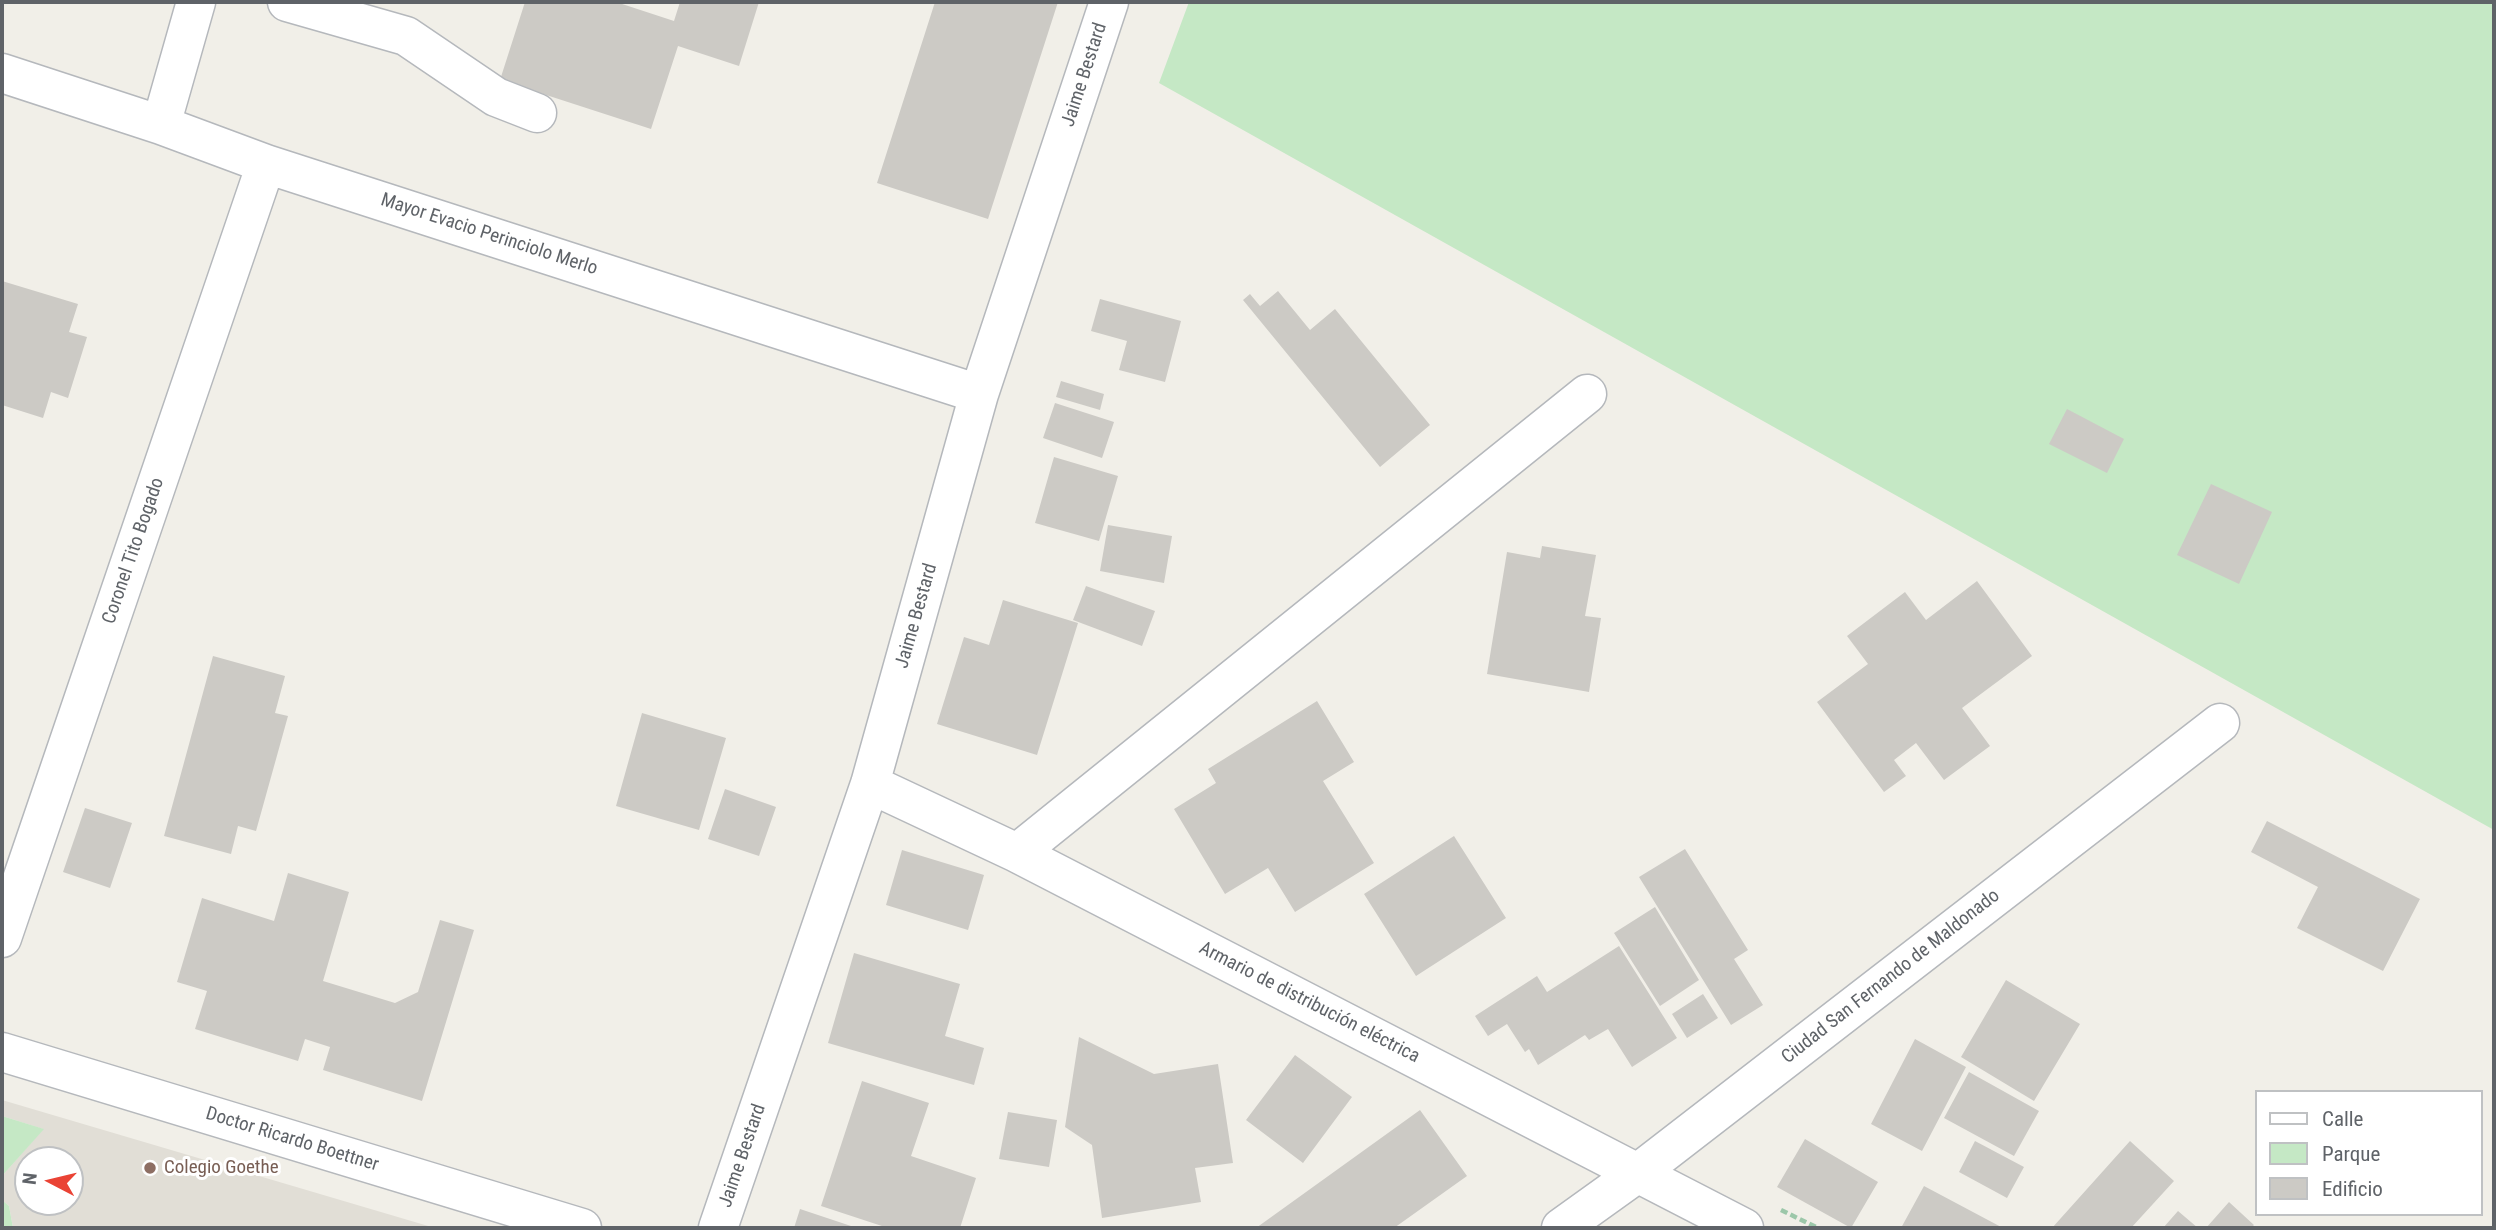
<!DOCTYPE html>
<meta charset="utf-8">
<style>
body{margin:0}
#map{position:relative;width:2496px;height:1230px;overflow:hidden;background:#f1efe8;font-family:"Roboto Condensed",sans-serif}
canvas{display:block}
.frame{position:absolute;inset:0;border:4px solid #5f6368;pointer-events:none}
.legend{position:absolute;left:2255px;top:1090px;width:228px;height:126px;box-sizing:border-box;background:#fff;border:2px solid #bfc1c3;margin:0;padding:9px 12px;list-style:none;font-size:21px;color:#5f6368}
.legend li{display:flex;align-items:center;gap:14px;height:35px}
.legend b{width:35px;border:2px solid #bfc1c3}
.north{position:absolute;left:14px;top:1146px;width:70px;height:70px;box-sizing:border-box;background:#fff;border:2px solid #bfc1c3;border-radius:50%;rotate:277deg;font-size:19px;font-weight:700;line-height:28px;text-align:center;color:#5f6368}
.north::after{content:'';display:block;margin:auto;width:24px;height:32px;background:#ea4335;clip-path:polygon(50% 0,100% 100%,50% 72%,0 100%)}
</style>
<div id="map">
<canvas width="2496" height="1230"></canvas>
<div class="frame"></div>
<ul class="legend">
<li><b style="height:9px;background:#fff"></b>Calle</li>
<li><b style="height:19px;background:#c5e8c5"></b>Parque</li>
<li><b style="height:19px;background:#cccac5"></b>Edificio</li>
</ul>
<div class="north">N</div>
</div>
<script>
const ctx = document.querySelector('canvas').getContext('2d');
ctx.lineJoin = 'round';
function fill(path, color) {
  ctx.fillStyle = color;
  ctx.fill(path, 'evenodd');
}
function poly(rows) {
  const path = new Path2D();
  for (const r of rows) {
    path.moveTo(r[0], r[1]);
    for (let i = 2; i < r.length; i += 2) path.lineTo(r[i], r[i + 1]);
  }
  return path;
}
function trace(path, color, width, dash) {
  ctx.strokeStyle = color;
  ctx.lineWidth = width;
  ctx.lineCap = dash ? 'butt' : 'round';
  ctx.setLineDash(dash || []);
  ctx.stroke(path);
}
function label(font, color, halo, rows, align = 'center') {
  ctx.font = font + ' "Roboto Condensed",sans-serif';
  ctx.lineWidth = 6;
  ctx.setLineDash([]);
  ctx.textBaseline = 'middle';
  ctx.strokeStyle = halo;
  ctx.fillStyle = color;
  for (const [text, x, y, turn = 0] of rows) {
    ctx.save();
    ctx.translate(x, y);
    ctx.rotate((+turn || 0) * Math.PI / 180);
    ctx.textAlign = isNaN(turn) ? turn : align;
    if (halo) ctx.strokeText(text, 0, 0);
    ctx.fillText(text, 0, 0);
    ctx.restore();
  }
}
const education = poly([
 [2,1100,435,1228,13,1228,9,1206,2,1200,2,1176,43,1129,2,1116],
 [28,1160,70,1160,70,1202,28,1202]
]);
const green = poly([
 [1189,2,2494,2,2494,830,1159,83],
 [2,1116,44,1129,2,1176],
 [2,1200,9,1206,13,1228,2,1228]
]);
const building = poly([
 [525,2,616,2,674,21,680,2,759,2,739,66,678,46,651,129,500,80],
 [935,2,1058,2,988,219,877,183],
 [2,281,78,304,69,332,87,337,68,398,51,392,43,418,2,405],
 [1278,291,1310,330,1335,309,1430,425,1380,467,1243,300,1250,294,1260,306],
 [1100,299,1181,321,1165,382,1119,370,1127,341,1091,331],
 [1061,381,1104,394,1100,410,1056,397],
 [1055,403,1114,422,1102,458,1043,438],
 [2067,409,2124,439,2107,473,2049,444],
 [1054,457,1118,476,1099,541,1035,523],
 [2211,484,2272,512,2239,584,2177,555],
 [1108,525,1172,536,1164,583,1100,571],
 [1542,546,1596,555,1585,616,1601,618,1589,692,1487,674,1507,552,1540,558],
 [1977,581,2032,656,1962,708,1990,746,1944,780,1916,743,1894,760,1906,776,1884,792,1817,702,1868,664,1847,636,1905,592,1926,620],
 [1086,586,1155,611,1142,646,1073,620],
 [1003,600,1078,623,1037,755,937,724,964,637,989,645],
 [213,656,285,676,275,713,288,716,256,831,238,826,231,854,164,836],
 [1317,701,1354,762,1323,781,1374,863,1295,912,1268,868,1225,894,1174,809,1216,783,1208,769],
 [642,713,726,738,699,830,616,806],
 [725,789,776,807,759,856,708,839],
 [85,808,132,823,110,888,63,872],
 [2267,821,2420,899,2383,971,2297,928,2318,887,2251,852],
 [1454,836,1506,918,1416,976,1364,894],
 [1685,849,1748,950,1734,959,1763,1005,1731,1025,1639,877],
 [902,850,984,875,968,930,886,905],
 [288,873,349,892,323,981,395,1003,418,992,440,920,474,930,422,1101,323,1070,330,1047,305,1039,298,1061,195,1029,207,991,177,982,202,898,274,921],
 [1655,907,1699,980,1660,1006,1614,933],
 [1619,946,1677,1038,1632,1067,1608,1029,1589,1040,1585,1035,1538,1065,1529,1049,1525,1052,1507,1024,1488,1036,1475,1016,1537,976,1547,992],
 [854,953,960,984,945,1036,984,1048,974,1085,828,1043],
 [2006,980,2080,1024,2034,1101,1961,1057],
 [1703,994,1718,1018,1687,1038,1672,1014],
 [1079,1037,1154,1074,1218,1064,1233,1163,1195,1168,1201,1202,1102,1218,1092,1145,1065,1127],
 [1915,1039,1966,1067,1922,1151,1871,1124],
 [1295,1055,1352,1097,1303,1163,1246,1120],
 [1969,1072,2039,1111,2014,1156,1944,1118],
 [862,1081,929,1103,911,1156,976,1178,960,1228,888,1228,821,1206],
 [1420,1110,1467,1176,1394,1228,1256,1228],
 [1008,1112,1057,1120,1049,1167,999,1159],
 [1805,1139,1878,1182,1851,1228,1777,1187],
 [1975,1141,2024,1167,2007,1198,1959,1172],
 [2130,1141,2174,1181,2131,1228,2052,1228],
 [1924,1186,2003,1228,1901,1228],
 [2229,1202,2254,1225,2251,1228,2206,1228],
 [800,1209,857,1228,794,1228],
 [2178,1211,2198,1228,2163,1228]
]);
const path = poly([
 [1781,1210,1818,1228]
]);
const minor = poly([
 [287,2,406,36,496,97,537,113],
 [2,73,161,125,266,164,979,394],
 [161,125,196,2],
 [870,784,1017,853,1744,1228],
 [1017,853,1587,394],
 [2,938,266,164],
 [2,1052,582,1228],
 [718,1228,870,784,979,394,1109,2],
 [1561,1228,1639,1172,2220,723]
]);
const markers = [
 [150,1168,7,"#8d6e63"]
];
const streetNames = [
 ["Jaime Bestard",1085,75,-72],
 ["Mayor Evacio Perinciolo Merlo",489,235,18],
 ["Coronel Tito Bogado",134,551,-71],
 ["Jaime Bestard",917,616,-74],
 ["Ciudad San Fernando de Maldonado",1891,977,-38],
 ["Armario de distribución eléctrica",1309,1003,27],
 ["Doctor Ricardo Boettner",292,1140,17],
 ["Jaime Bestard",743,1156,-71]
];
const educationNames = [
 ["Colegio Goethe",164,1168]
];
fill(education, '#e1ded6');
fill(green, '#c5e8c5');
fill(building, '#cccac5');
trace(minor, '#b5b8bc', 41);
trace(path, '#9cc7a9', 4.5, [7, 3.5]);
trace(minor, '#fff', 38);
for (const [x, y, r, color] of markers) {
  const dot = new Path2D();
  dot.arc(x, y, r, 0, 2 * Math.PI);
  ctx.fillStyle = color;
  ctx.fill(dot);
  trace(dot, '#fff', 2.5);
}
label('19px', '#5f6368', '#fff', streetNames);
label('19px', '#785e54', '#fff', educationNames, 'left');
</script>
